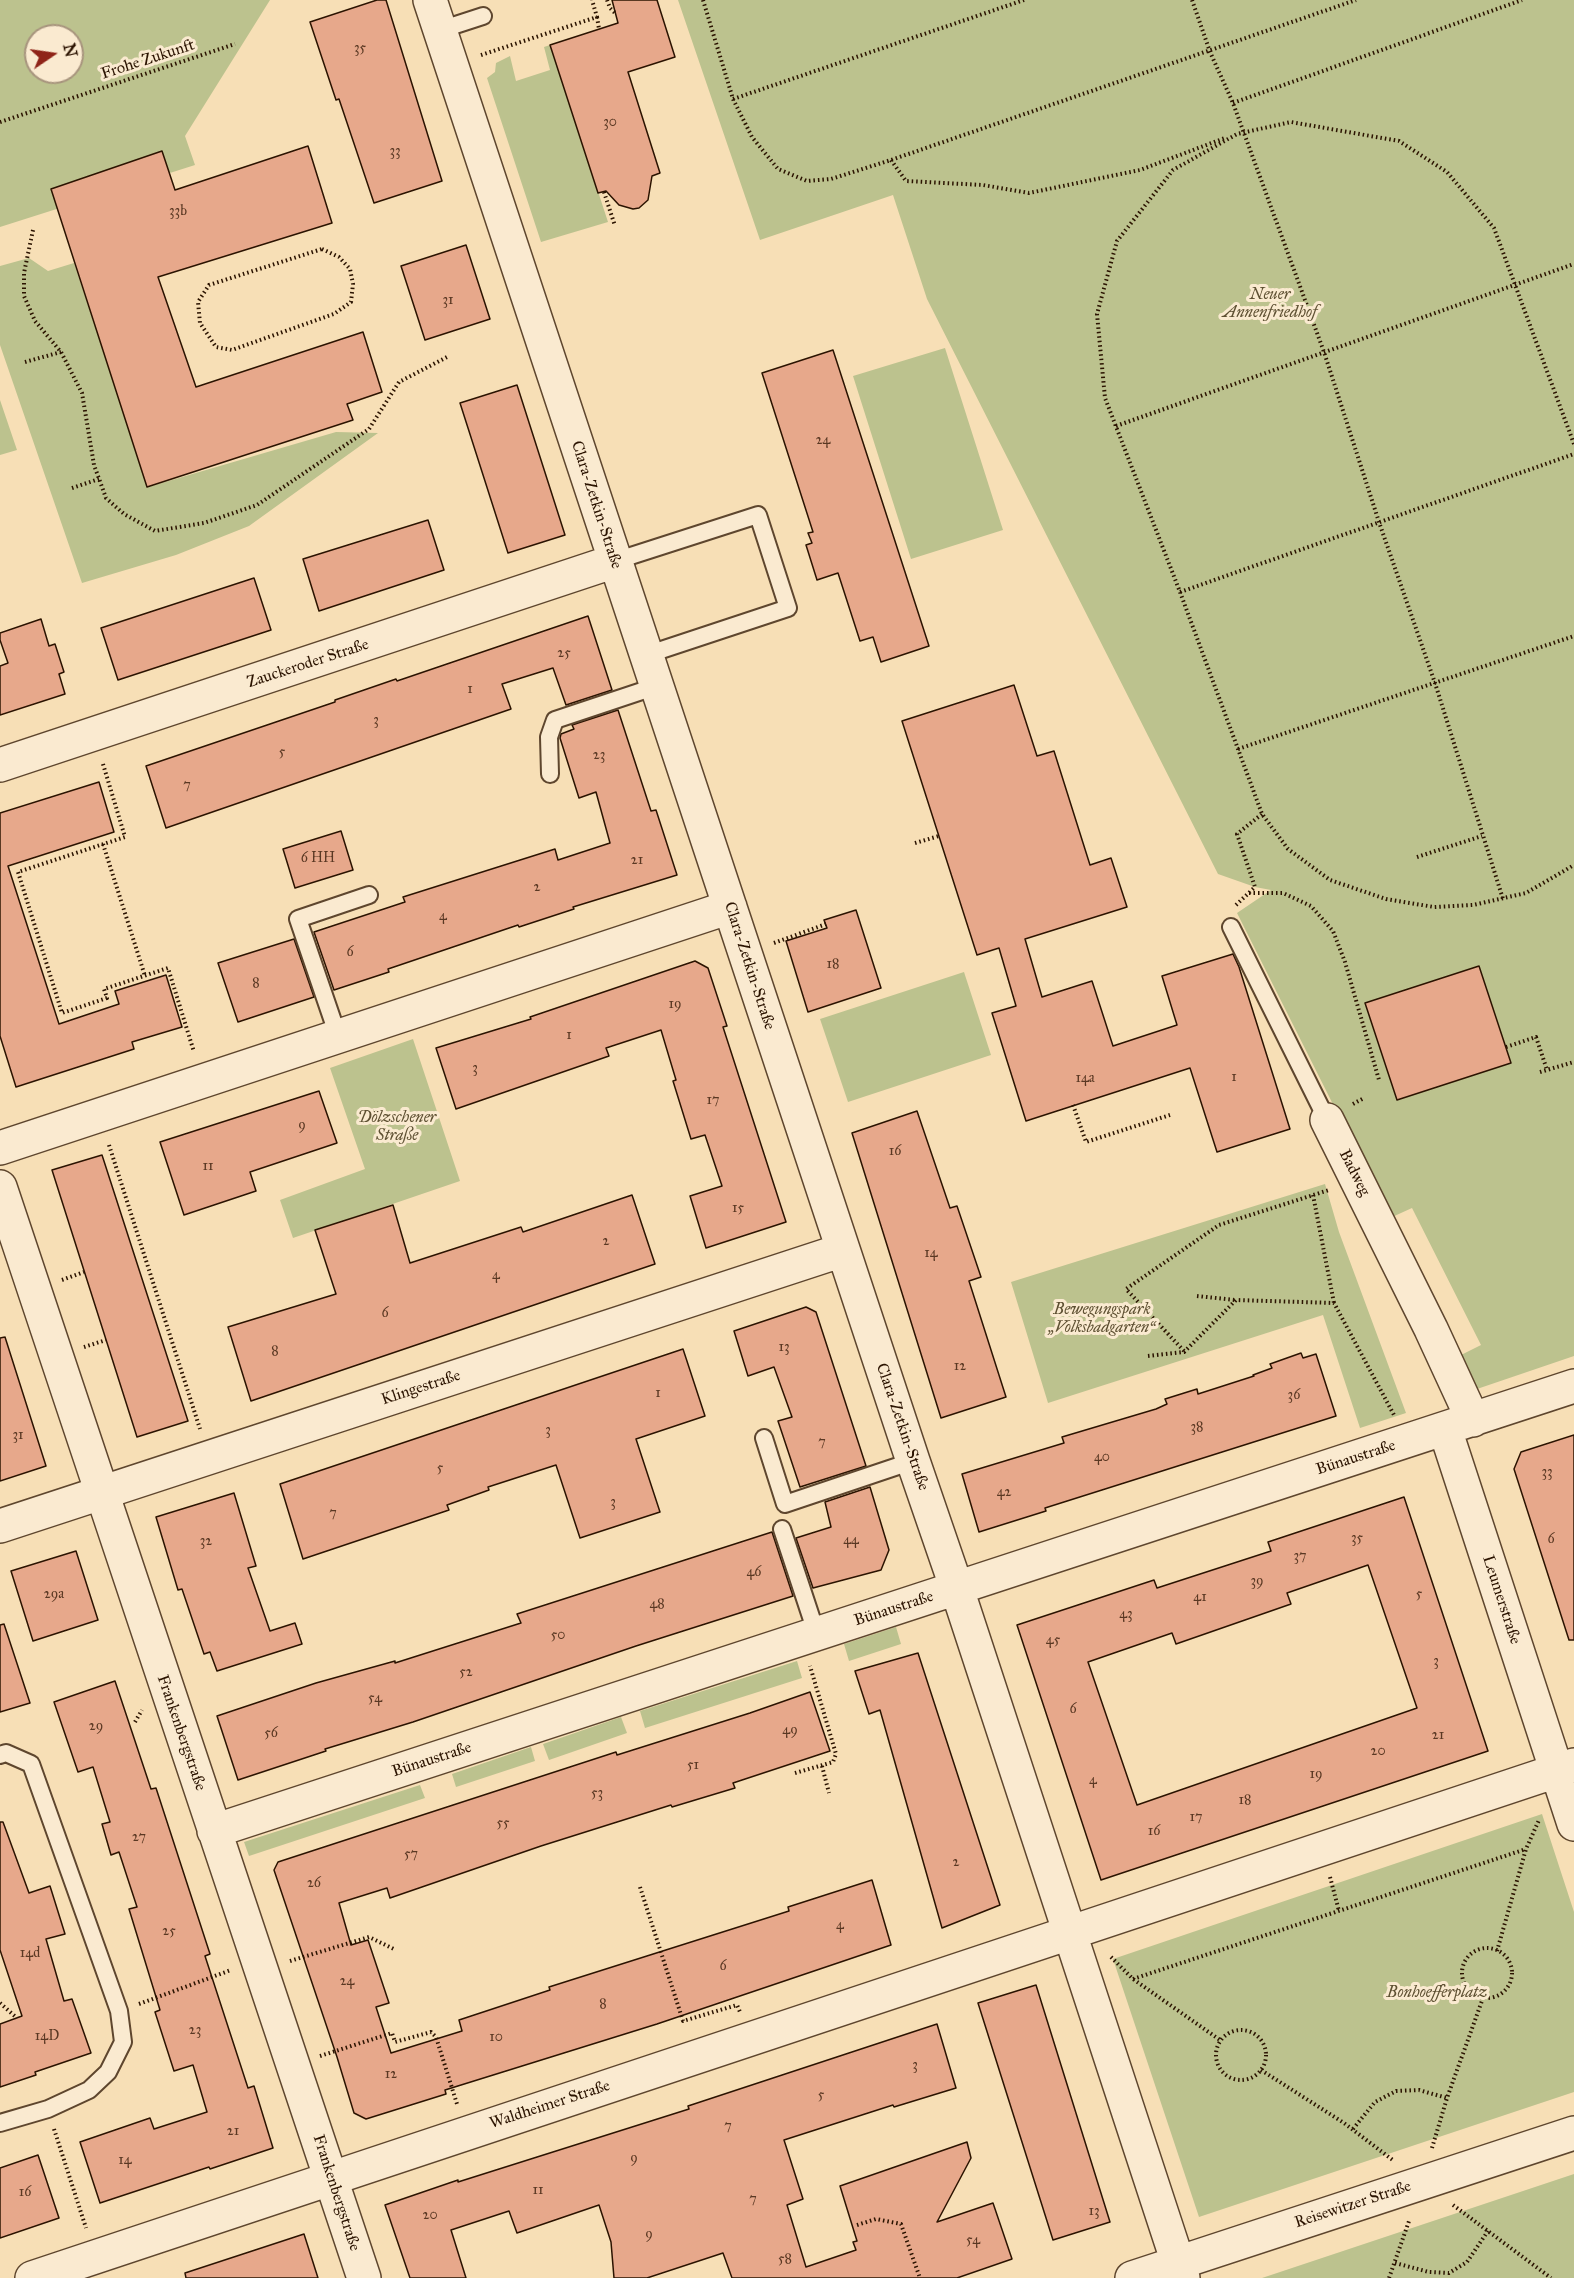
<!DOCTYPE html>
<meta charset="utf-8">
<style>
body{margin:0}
#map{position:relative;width:1574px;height:2278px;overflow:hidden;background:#f7dfb6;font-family:"IM FELL Great Primer",serif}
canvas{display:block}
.north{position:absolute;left:24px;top:24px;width:60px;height:60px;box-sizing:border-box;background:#faead0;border:2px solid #a7947d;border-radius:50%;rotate:77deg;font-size:16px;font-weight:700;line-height:24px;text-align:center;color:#2b1300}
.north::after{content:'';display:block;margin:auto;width:21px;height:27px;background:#8f2418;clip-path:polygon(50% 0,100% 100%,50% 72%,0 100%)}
</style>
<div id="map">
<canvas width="1574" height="2278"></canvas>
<div class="north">N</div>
</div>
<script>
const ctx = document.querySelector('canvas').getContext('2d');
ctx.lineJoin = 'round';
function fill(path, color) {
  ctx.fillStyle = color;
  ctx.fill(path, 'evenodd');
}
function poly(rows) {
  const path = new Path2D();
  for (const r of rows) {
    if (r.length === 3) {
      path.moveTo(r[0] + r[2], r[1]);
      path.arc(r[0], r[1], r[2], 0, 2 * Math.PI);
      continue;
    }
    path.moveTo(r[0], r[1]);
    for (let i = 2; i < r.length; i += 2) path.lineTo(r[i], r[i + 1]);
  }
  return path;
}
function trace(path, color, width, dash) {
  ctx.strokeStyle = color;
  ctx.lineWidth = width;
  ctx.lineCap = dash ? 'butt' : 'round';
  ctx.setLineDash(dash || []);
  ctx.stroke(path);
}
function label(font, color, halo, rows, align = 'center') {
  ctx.font = font + ' "IM FELL Great Primer",serif';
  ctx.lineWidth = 6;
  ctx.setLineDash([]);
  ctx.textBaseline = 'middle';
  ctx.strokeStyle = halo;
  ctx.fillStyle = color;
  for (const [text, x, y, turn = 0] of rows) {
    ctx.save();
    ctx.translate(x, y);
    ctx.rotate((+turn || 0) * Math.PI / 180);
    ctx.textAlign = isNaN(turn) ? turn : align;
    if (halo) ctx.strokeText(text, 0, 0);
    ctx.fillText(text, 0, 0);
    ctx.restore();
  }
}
const green = poly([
 [0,0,270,0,185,136,195,165,0,227],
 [36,36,72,36,72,72,36,72],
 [678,0,1574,0,1574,1356,1477,1389,1459,1356,1481,1345,1412,1208,1390,1218,1237,913,1271,890,1255,887,1218,874,927,299,893,195,760,240],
 [550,45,608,222,541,242,487,78,495,72,496,63,510,56,516,81,550,70,544,47],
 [29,258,48,271,74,263,148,487,336,432,378,433,249,526,176,555,82,583,0,345,0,266],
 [945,348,1003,530,911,559,853,376],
 [0,400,17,450,0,455],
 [964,972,991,1055,848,1102,820,1019],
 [413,1039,460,1181,293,1238,280,1200,365,1169,330,1068],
 [1325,1184,1339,1232,1406,1413,1360,1428,1323,1315,1048,1403,1011,1282],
 [896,1627,901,1644,849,1661,844,1644],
 [797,1661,802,1678,645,1728,640,1711],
 [621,1717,627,1733,549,1760,543,1744],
 [531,1747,535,1761,456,1787,452,1774],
 [420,1785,425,1798,249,1856,244,1842],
 [1542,1814,1574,1912,1574,2092,1199,2217,1113,1959],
 [1574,2174,1574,2278,1262,2278]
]);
const building = poly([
 [377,0,386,0,442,181,374,203,339,99,336,100,310,22,377,0],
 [612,0,657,0,675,57,628,72,660,173,652,176,648,200,639,208,633,209,619,205,606,191,598,193,550,45,618,23,612,0],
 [308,146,332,223,158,277,196,387,363,332,382,392,347,404,353,420,147,487,51,189,162,151,175,190,308,146],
 [466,245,490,319,425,340,401,266,466,245],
 [833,350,929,646,881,662,873,637,860,641,838,573,817,580,806,545,812,543,808,533,813,532,762,373,833,350],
 [517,385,565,535,508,553,460,403,517,385],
 [428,520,444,570,319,611,303,559,428,520],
 [254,578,271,630,118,680,101,628,254,578],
 [588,616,612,690,566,705,553,668,502,684,511,709,166,828,146,766,335,702,335,700,396,679,397,681,588,616],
 [41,619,49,646,55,644,64,672,59,674,65,694,0,715,0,666,8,663,0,640,0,633,41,619],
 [1014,685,1037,756,1054,751,1090,865,1111,858,1127,907,1025,939,1042,997,1092,981,1113,1046,1177,1025,1162,976,1233,954,1239,967,1290,1129,1217,1152,1190,1068,1026,1121,992,1013,1016,1006,999,948,977,955,902,721,1014,685],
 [618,710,651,811,656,810,677,875,573,907,574,909,519,927,518,925,388,969,389,972,334,990,314,932,405,902,403,897,555,849,558,860,610,843,596,792,579,798,560,738,561,734,574,729,572,725,618,710],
 [99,782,114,832,8,866,59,1024,119,1004,115,991,166,975,182,1027,132,1042,134,1049,16,1087,0,1036,0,813,99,782],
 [341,831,353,870,295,888,283,849,341,831],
 [856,910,881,988,808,1012,786,941,827,928,824,920,856,910],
 [294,939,314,997,238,1022,218,963,294,939],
 [695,961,708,968,727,1026,723,1027,786,1222,706,1248,690,1196,722,1186,705,1135,691,1139,673,1081,676,1080,661,1030,606,1048,609,1056,456,1109,436,1048,531,1019,530,1017,695,961],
 [1479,966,1511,1063,1397,1100,1365,1003,1479,966],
 [319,1091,337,1143,250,1172,256,1191,184,1215,160,1142,319,1091],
 [917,1111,950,1208,957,1206,981,1277,969,1281,1006,1397,941,1418,852,1133,917,1111],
 [102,1155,188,1421,137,1437,52,1170,102,1155],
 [632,1195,655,1264,251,1401,228,1327,336,1294,315,1230,393,1205,410,1263,521,1227,523,1232,632,1195],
 [806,1307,816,1312,866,1466,800,1487,778,1421,792,1417,774,1367,748,1376,734,1331,806,1307],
 [5,1337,46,1466,0,1481,0,1338,5,1337],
 [683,1349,705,1416,636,1439,660,1512,580,1538,556,1465,488,1487,489,1490,447,1505,449,1510,303,1559,280,1484,683,1349],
 [1301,1353,1303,1358,1316,1354,1336,1416,1045,1508,1046,1511,979,1532,962,1474,1064,1443,1062,1437,1156,1409,1167,1404,1165,1399,1197,1389,1198,1394,1254,1376,1253,1375,1272,1368,1270,1364,1301,1353],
 [1574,1435,1574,1640,1569,1640,1514,1469,1521,1452,1574,1435],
 [870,1487,889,1550,881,1570,813,1588,796,1538,831,1527,825,1502,870,1487],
 [234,1493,256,1566,248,1568,270,1631,295,1623,302,1644,217,1671,210,1652,204,1654,182,1589,178,1590,156,1517,234,1493],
 [1404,1497,1488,1751,1101,1880,1017,1625,1154,1580,1157,1588,1271,1551,1268,1542,1404,1497],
 [1368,1565,1417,1708,1137,1805,1088,1662,1172,1633,1176,1644,1291,1604,1287,1593,1368,1565],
 [772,1532,793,1596,636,1646,413,1722,325,1749,326,1751,238,1780,217,1716,316,1683,395,1661,395,1663,521,1623,517,1614,772,1532],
 [76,1551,98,1620,33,1641,11,1571,76,1551],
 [4,1624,30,1703,0,1712,0,1625,4,1624],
 [918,1653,1000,1905,942,1928,880,1710,869,1714,855,1671,918,1653],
 [115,1681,151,1789,156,1788,210,1954,205,1956,248,2088,254,2086,273,2148,210,2169,209,2167,100,2203,80,2142,150,2118,154,2129,207,2112,193,2065,174,2071,155,2012,160,2010,129,1909,137,1907,119,1852,111,1855,102,1824,110,1822,93,1767,78,1772,54,1702,115,1681],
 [810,1692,830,1751,733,1783,735,1788,672,1807,671,1805,541,1846,390,1898,387,1888,339,1903,351,1945,368,1940,389,2003,376,2007,391,2053,462,2031,459,2020,550,1990,549,1987,789,1911,788,1907,872,1880,891,1945,657,2024,445,2090,446,2094,366,2119,354,2113,337,2057,274,1870,278,1862,616,1752,617,1755,750,1713,810,1692],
 [0,1822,3,1822,29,1893,50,1886,65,1934,46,1939,64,2001,72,1999,91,2053,35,2072,36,2075,0,2087,0,2024,22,2016,0,1950,0,1822],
 [1036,1985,1110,2222,1053,2240,978,2003,1036,1985],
 [937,2024,956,2088,894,2107,893,2105,784,2140,803,2199,787,2205,806,2267,856,2250,853,2242,857,2241,840,2186,967,2142,971,2158,937,2222,993,2203,1012,2259,957,2278,732,2278,723,2253,647,2278,614,2278,611,2242,599,2205,517,2233,509,2211,451,2230,466,2278,410,2278,385,2205,458,2180,458,2182,689,2109,688,2106,937,2024],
 [38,2155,59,2218,0,2238,0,2168,38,2155],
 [304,2234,318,2278,186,2278,185,2273,304,2234]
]);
const path = poly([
 [607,0,610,8,616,14],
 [703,0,733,99,752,137,778,169,807,181,831,179,891,160,1356,0],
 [1192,0,1210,52,1233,103,1324,352,1379,522,1435,683,1503,899],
 [597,17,599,29],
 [481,55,597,17,592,0],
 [733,99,1024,0],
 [1233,103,1522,0],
 [0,122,235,44],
 [891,160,906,181,983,185,1029,193,1140,170,1225,138],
 [604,192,615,226],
 [33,230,24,273,24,296,35,321,61,352,82,393,94,465,106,498,124,514,155,531,204,523,257,505,369,429,399,382,449,356],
 [322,249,339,257,350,269,353,284,351,302,334,314,232,350,216,347,200,323,198,302,209,285,322,249],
 [25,362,61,352],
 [1116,426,1574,264],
 [1574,444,1494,228,1447,172,1399,141,1291,122,1237,134,1173,170,1117,241,1097,314,1105,398,1180,592,1262,814,1288,849,1330,880,1386,899,1434,907,1473,905,1526,893,1574,865],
 [72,488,99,479],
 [1180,592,1574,454],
 [1238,749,1574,636],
 [103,764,125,837,18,872,62,1013,107,998,104,989,168,968,194,1052],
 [915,843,939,836],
 [103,844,145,976],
 [1417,857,1482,836],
 [1249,893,1283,893,1311,906,1333,931,1345,962,1379,1080],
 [1236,905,1255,887,1237,834,1262,814],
 [774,943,826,924],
 [1506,1047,1536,1037,1547,1070],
 [1540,1072,1574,1062],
 [1353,1104,1364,1098],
 [1073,1105,1086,1142,1170,1115],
 [109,1145,200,1429],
 [1313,1195,1334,1303],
 [62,1280,84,1272],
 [1197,1296,1235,1300],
 [84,1347,106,1340],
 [1184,1351,1126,1289,1219,1225,1329,1190],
 [1148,1356,1184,1352,1236,1300,1334,1303,1394,1415],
 [135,1722,142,1710],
 [822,1766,829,1793],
 [795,1773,833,1762,836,1754,810,1666],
 [1330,1877,1339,1911],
 [640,1887,683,2021,737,2005,740,2012],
 [1487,1973,25],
 [1497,1951,1526,1849,1539,1820],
 [1111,1957,1133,1979,1220,2040],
 [290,1961,369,1937,396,1950],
 [1133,1979,1526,1849],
 [0,2003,17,2018],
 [139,2004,231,1970],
 [1241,2055,25],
 [320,2056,392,2033,395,2042,431,2032,436,2037,457,2104],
 [1261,2070,1344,2123,1394,2161],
 [54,2129,86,2228],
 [1353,2129,1375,2102,1396,2091,1419,2090,1447,2098],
 [1432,2148,1447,2098,1483,1998],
 [1453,2205,1551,2278],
 [857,2225,876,2219,901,2224,920,2278],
 [1395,2263,1429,2272,1449,2273,1467,2262,1488,2231],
 [1389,2278,1409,2221]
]);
const service = poly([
 [440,30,483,16],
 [615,561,758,515,788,608,646,655],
 [550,774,549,737,555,720,657,686],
 [1231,927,1327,1120],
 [338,1036,298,919,369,895],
 [764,1438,785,1504,913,1461],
 [782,1529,817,1635],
 [0,1755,6,1753,31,1764,119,2011,123,2042,108,2072,89,2090,48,2109,0,2123]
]);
const minor = poly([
 [430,0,913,1461,957,1589,1183,2278],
 [0,765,615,561],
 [1327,1120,1431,1329,1473,1420],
 [0,1148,730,907],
 [0,1187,364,2278],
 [1445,1429,1574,1824],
 [0,1526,843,1250],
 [214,1831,1574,1386],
 [32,2278,1574,1765],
 [1132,2278,1574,2133]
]);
const numberNames = [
 ["35",360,49],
 ["30",610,123],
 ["33",395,152],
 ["33b",178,212],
 ["31",448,301],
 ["24",823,441],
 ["25",564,654],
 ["1",470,690],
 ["3",376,721],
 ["5",282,753],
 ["23",599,756],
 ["7",187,786],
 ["6 HH",318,859],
 ["21",637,861],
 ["2",537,888],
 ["4",443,917],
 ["6",350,953],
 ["18",833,965],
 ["8",256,984],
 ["19",675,1005],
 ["1",569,1036],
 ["3",475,1069],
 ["1",1234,1078],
 ["14a",1085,1079],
 ["17",713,1101],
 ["9",302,1126],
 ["16",895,1152],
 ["11",208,1167],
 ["15",738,1209],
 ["2",606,1242],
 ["14",931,1254],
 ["4",496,1276],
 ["6",385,1314],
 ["13",784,1348],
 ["8",275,1352],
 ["12",960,1367],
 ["1",658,1394],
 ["36",1294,1396],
 ["38",1197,1428],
 ["3",548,1431],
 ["31",18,1436],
 ["7",822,1443],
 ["40",1102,1458],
 ["5",440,1469],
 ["33",1547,1473],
 ["42",1004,1493],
 ["3",613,1503],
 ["7",333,1514],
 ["35",1357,1539],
 ["6",1551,1540],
 ["44",851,1541],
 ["32",206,1542],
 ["37",1300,1557],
 ["46",754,1573],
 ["39",1257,1582],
 ["29a",54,1595],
 ["5",1419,1595],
 ["41",1200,1598],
 ["48",657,1605],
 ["43",1126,1615],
 ["50",558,1636],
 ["45",1053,1641],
 ["3",1436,1662],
 ["52",466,1673],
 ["54",375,1699],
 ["6",1073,1710],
 ["29",96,1727],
 ["49",790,1731],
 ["56",271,1734],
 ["21",1438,1736],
 ["20",1378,1752],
 ["51",693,1766],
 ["19",1316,1775],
 ["4",1093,1781],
 ["53",597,1794],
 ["18",1245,1801],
 ["17",1196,1818],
 ["55",503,1824],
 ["16",1154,1832],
 ["27",139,1838],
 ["57",411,1855],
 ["2",956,1863],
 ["26",314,1884],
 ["4",840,1926],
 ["25",169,1932],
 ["14d",30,1954],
 ["6",723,1967],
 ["24",347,1982],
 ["8",603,2005],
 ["23",195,2031],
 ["14D",47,2037],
 ["10",496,2038],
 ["3",915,2066],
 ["12",391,2075],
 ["5",821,2096],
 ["7",728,2127],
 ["21",233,2132],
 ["9",634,2159],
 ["14",125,2161],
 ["11",538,2191],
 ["16",25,2193],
 ["7",753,2200],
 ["13",1094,2212],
 ["20",430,2216],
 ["9",649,2235],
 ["54",973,2241],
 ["58",785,2260]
];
const streetNames = [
 ["Frohe Zukunft",148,60,-18],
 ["Clara-Zetkin-Straße",596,505,72],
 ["Zauckeroder Straße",308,664,-18],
 ["Clara-Zetkin-Straße",749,966,72],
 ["Badweg",1354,1173,63],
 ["Klingestraße",421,1388,-18],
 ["Clara-Zetkin-Straße",902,1427,71],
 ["Bünaustraße",1356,1458,-18],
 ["Leumerstraße",1501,1600,72],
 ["Bünaustraße",894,1609,-18],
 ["Frankenbergstraße",181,1733,71],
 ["Bünaustraße",432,1760,-18],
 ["Waldheimer Straße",550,2105,-18],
 ["Frankenbergstraße",336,2193,72],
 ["Reisewitzer Straße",1353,2205,-18]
];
const parkNames = [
 ["Neuer",1270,295],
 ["Annenfriedhof",1270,313],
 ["Dölzschener",397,1118],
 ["Straße",397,1136],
 ["Bewegungspark",1102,1310],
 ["„Volksbadgarten“",1102,1328],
 ["Bonhoefferplatz",1437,1993]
];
fill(green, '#bcc28e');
fill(building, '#e7a88b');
trace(building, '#2b1300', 1.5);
trace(service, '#5e462e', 20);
trace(minor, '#5e462e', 36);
trace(path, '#2b1300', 4, [1.5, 3]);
trace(service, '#faead0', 16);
trace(minor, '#faead0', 33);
label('14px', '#5a3823', null, numberNames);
label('16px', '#2b1300', '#faead0', streetNames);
label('italic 16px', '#5e5032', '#faead0', parkNames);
</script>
